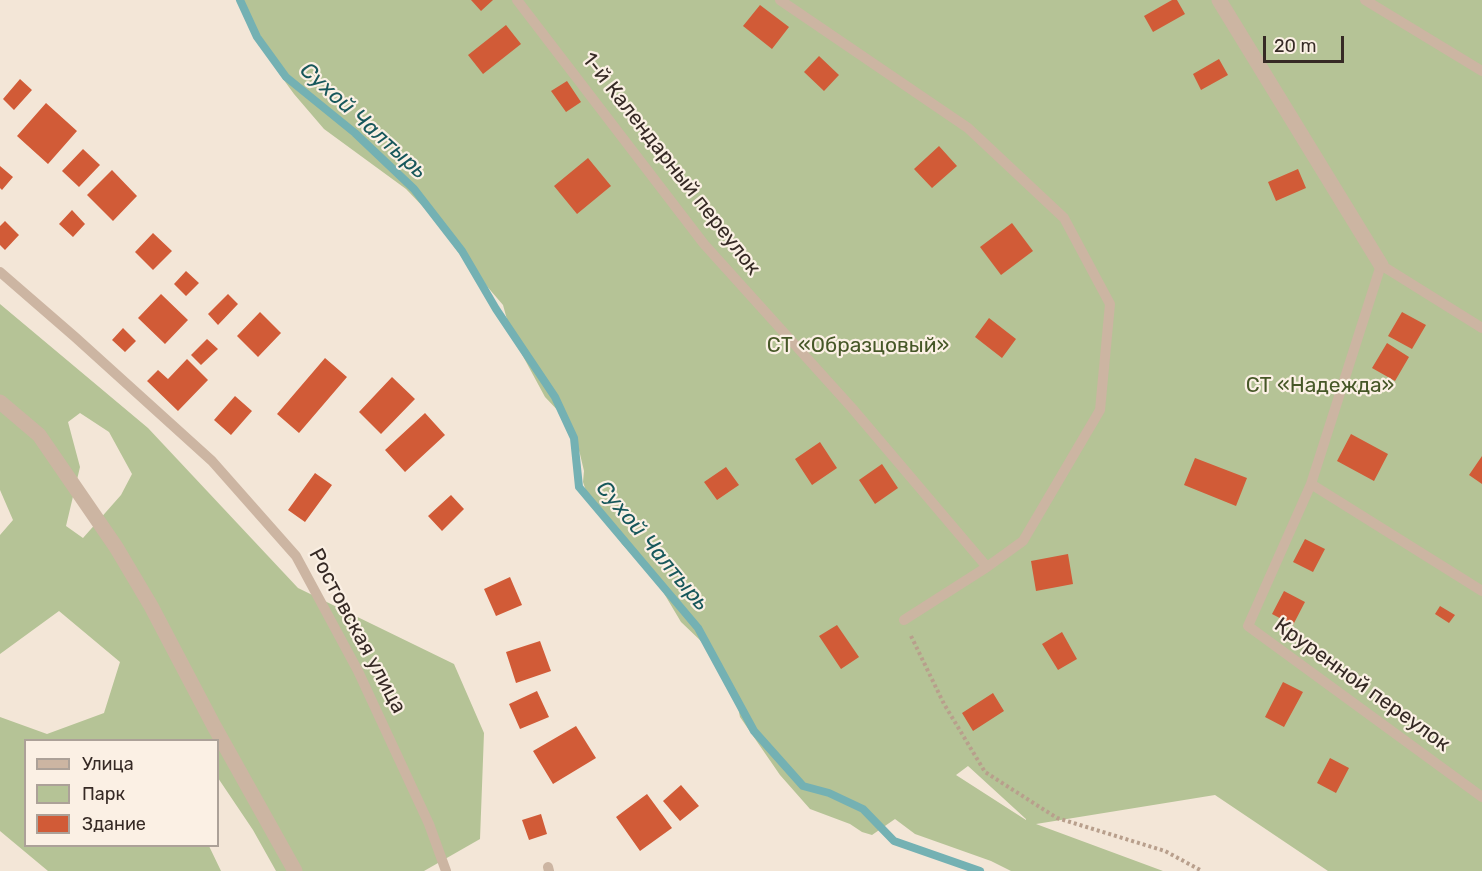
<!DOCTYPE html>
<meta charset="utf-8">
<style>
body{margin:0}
#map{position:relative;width:1482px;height:871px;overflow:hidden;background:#f3e6d7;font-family:Rubik,sans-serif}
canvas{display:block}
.legend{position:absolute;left:24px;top:739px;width:195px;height:108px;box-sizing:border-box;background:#fbf0e4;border:2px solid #aca198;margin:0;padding:8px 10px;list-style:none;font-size:18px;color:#362a25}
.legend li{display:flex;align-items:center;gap:12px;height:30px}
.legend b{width:30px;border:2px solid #aca198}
.scale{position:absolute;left:1263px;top:36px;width:81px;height:27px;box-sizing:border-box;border:3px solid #362a25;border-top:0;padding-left:8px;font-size:18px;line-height:21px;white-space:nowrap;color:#362a25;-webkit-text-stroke:4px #fbf0e4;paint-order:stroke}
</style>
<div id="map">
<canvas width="1482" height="871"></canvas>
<ul class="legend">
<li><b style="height:8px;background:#ccb5a2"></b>Улица</li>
<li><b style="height:16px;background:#b5c396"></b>Парк</li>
<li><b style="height:16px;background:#d15b37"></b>Здание</li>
</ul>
<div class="scale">20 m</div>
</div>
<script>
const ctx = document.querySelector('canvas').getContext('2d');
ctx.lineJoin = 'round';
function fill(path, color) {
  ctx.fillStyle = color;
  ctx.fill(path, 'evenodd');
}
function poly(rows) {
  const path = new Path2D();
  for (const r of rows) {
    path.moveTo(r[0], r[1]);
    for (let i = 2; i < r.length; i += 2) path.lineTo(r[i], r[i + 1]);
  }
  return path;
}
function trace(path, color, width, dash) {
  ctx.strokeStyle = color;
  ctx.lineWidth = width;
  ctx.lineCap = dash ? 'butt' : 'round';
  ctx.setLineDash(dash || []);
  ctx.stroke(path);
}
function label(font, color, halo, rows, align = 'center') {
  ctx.font = font + ' Rubik,sans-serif';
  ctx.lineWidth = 4.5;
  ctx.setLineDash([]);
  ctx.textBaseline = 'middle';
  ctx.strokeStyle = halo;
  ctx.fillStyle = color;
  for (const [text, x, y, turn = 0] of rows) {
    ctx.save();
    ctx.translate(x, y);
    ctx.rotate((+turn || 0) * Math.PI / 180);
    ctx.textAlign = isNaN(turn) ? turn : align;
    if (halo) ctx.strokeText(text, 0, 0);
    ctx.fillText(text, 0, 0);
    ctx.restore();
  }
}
const green = poly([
 [240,0,1482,0,1482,871,1328,871,1215,795,1036,824,1163,871,1011,871,991,861,915,834,895,819,872,835,862,832,850,824,810,809,780,775,740,717,736,698,703,643,681,622,656,580,622,544,586,491,583,482,584,471,580,454,574,435,563,416,545,397,511,334,503,305,461,256,432,216,406,189,324,129,294,94,278,72,267,55,260,37],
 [968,766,1026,819,1026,820,956,775],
 [0,304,148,428,298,588,454,664,484,733,480,839,424,871,276,871,253,830,218,778,218,740,26,740,26,846,209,846,221,871,48,871,0,831,0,717,47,734,104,713,120,662,59,611,0,654,0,535,13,520,0,490],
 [80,413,109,432,132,474,121,495,83,538,66,526,80,467,68,422]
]);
const stream = poly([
 [240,0,257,37,286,77,355,133,414,189,462,251,496,309,555,397,574,438,579,487,698,628,754,731,803,786,829,793,863,809,894,841,980,871]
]);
const building = poly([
 [471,0,493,0,481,11],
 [1172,0,1177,0,1185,14,1153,32,1144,16],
 [760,5,789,27,772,49,743,26],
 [506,25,521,44,483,74,468,55],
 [819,56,839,75,824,91,804,72],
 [1219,59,1228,75,1201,90,1193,74],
 [20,79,32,90,14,110,3,99],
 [567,81,581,102,566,112,551,91],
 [46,103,77,131,48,164,17,136],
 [939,146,957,166,932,188,914,169],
 [83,149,100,165,79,187,62,171],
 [588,158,611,186,577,214,554,186],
 [0,166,13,177,2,190,0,188],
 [1298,169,1306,188,1276,201,1268,182],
 [112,170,137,196,113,221,87,195],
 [72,210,85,224,73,237,59,224],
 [5,221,19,235,5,250,0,245,0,226],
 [1012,223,1033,251,1001,275,980,247],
 [153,233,172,251,153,270,135,252],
 [186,271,199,283,186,296,174,284],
 [161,294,188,320,165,344,138,318],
 [228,294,238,304,218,325,208,314],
 [260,312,281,333,258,357,237,336],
 [1402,312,1426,325,1412,349,1388,336],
 [989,318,1016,339,1002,358,975,337],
 [123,328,136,341,125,352,112,340],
 [207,339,218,349,201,365,191,355],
 [1387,343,1409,357,1395,381,1372,368],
 [325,358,347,377,299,433,277,414],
 [187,359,208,380,178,411,147,381,158,370,168,379],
 [392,377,415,399,381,434,359,412],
 [235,396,252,411,231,435,214,420],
 [425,413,445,435,405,472,385,450],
 [1351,434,1388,454,1374,481,1337,461],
 [820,442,837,468,812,485,795,459],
 [1482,456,1482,484,1469,475],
 [1195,458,1247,478,1236,506,1184,485],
 [882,464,898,488,875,504,859,480],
 [726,467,739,485,717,500,704,482],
 [315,473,332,485,305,522,288,510],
 [451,495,464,509,442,531,428,516],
 [1305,539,1325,549,1313,572,1293,562],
 [1068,554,1073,584,1036,591,1031,561],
 [510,577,522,605,496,616,484,589],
 [1284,591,1305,602,1293,625,1272,614],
 [1440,606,1455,615,1449,623,1435,614],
 [837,625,859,657,841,669,819,636],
 [1062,632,1077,659,1058,670,1042,644],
 [540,641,551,671,516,683,506,652],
 [1283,682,1303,692,1284,727,1265,717],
 [537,691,549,717,520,729,509,704],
 [993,693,1004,711,973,731,962,713],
 [576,726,596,758,553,784,533,751],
 [1330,758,1349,768,1336,793,1317,783],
 [681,785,699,806,680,821,663,801],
 [647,794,672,828,640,851,616,817],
 [541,814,547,834,529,840,522,820]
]);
const path = poly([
 [911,636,944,704,985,772,1057,818,1165,851,1202,871]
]);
const service = poly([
 [517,0,704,244,852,408,987,567],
 [780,0,968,128,1064,218,1110,304,1100,410,1023,541,987,567,904,620],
 [1365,0,1482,71],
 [0,272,75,337,212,461,296,556,358,671,429,824,446,871],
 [1482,328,1381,265,1311,484,1248,626,1482,797],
 [1311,484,1482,591],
 [548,867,549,871]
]);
const minor = poly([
 [1219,0,1381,265],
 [0,402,39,435,116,547,151,606,214,726,295,871]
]);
const streetNames = [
 ["1-й Календарный переулок",671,164,52],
 ["Ростовская улица",357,631,62],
 ["Круренной переулок",1362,685,36]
];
const parkNames = [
 ["СТ «Образцовый»",858,346],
 ["СТ «Надежда»",1320,386]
];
const waterNames = [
 ["Сухой Чалтырь",363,121,42],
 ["Сухой Чалтырь",652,546,50]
];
fill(green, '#b5c396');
trace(stream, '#74b1b3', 8);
fill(building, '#d15b37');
trace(path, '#b89f8c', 4, [3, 3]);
trace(service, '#ccb5a2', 10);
trace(minor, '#ccb5a2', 15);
label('21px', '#362a25', '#fbf0e4', streetNames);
label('21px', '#465727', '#fbf0e4', parkNames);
label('italic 22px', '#17575b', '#fbf0e4', waterNames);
</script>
